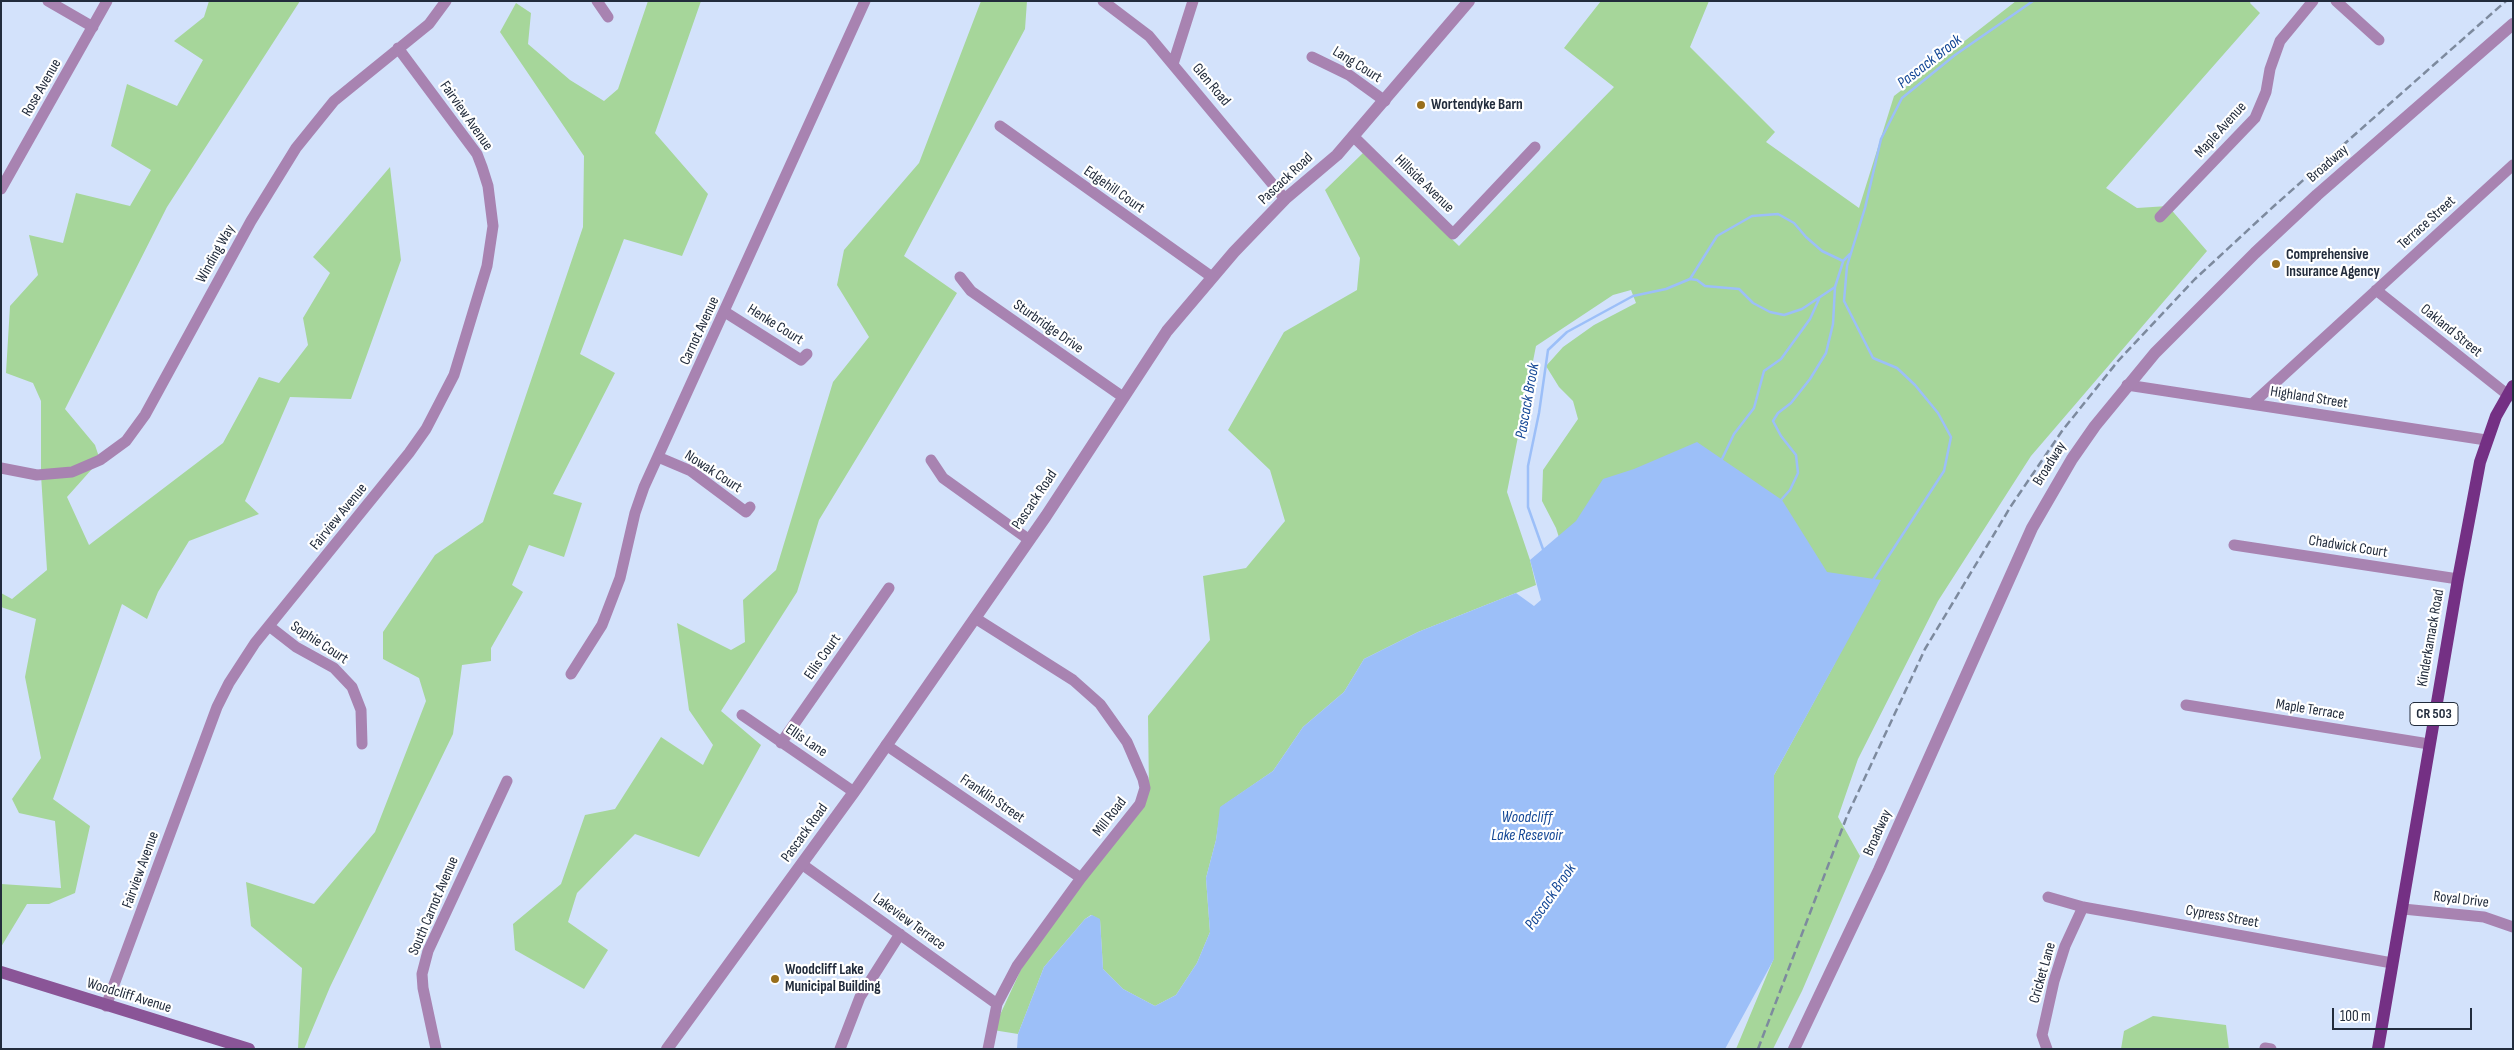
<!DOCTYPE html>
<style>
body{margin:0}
#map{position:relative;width:2514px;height:1050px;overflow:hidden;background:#d3e2fb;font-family:"Sofia Sans Condensed",sans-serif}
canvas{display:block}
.frame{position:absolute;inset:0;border:2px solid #222c3c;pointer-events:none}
.scale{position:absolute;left:2332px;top:1008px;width:140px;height:22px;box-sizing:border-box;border:2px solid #222c3c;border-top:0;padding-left:6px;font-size:15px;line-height:18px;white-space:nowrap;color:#222c3c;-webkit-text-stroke:4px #fff;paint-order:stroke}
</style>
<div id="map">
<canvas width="2514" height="1050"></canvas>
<div class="frame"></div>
<div class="scale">100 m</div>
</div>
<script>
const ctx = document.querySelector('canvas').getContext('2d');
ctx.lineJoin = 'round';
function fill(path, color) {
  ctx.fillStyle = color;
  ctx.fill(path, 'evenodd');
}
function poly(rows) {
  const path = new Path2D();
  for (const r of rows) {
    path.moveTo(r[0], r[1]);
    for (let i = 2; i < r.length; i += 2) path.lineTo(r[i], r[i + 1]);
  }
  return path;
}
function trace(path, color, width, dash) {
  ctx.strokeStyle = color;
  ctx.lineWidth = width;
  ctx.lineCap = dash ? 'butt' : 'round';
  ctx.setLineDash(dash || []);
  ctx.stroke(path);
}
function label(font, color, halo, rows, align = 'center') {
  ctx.font = font + ' "Sofia Sans Condensed",sans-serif';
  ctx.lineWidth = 4.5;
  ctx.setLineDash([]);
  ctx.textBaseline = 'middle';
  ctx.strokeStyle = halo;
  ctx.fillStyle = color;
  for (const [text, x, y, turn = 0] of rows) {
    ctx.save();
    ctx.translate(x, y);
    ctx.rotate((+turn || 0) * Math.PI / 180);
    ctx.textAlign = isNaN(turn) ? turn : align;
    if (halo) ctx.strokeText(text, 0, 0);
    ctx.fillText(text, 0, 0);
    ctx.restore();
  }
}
const green = poly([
 [209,1,300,1,167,207,65,409,95,445,100,460,67,497,89,545,223,443,259,377,279,383,308,345,303,318,330,273,313,257,390,167,401,260,351,399,290,397,245,501,259,514,189,541,158,592,147,619,122,604,53,799,90,826,75,893,49,904,27,904,1,947,1,884,61,888,55,821,19,813,12,799,41,758,25,677,36,619,1,607,1,593,12,599,47,570,41,475,41,401,33,383,6,373,10,306,38,275,29,235,63,243,76,193,130,206,151,170,111,146,127,84,177,106,203,60,174,41,204,17],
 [648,1,701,1,655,133,708,194,682,256,624,239,580,354,615,373,553,494,582,503,564,557,529,545,512,585,523,592,491,648,491,661,462,665,453,734,330,987,304,1049,298,1049,302,968,251,926,246,882,314,904,375,832,426,701,419,678,383,659,383,632,435,555,483,522,583,227,584,156,500,32,516,3,531,13,528,44,570,80,604,101,618,89],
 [981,1,1027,1,1025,29,904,256,957,293,819,520,797,592,721,711,761,745,699,857,635,834,577,893,568,922,608,950,584,989,515,950,513,924,561,884,585,815,615,809,661,737,703,765,713,745,689,710,677,623,731,650,745,642,743,600,776,570,833,382,869,337,837,285,844,250,919,163],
 [1601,1,1709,1,1690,47,1775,132,1766,142,1859,208,1894,96,2016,1,2251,1,2250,3,2260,13,2106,188,2137,208,2168,206,2207,251,2031,456,1938,601,1858,759,1838,817,1860,856,1802,991,1773,1049,1736,1049,1774,958,1774,775,1835,663,1573,582,1556,528,1542,501,1543,470,1578,419,1573,401,1559,387,1546,366,1563,347,1594,325,1636,303,1631,290,1613,295,1536,346,1507,492,1530,560,1536,585,1418,632,1364,659,1344,692,1303,727,1273,771,1221,807,1216,840,1206,878,1210,932,1197,963,1176,995,1155,1006,1123,989,1103,969,1100,920,1091,915,1085,919,1044,967,1018,1034,993,1030,1024,963,1149,792,1148,716,1210,640,1203,576,1246,568,1285,521,1270,470,1228,430,1284,332,1357,290,1360,258,1325,190,1363,153,1459,246,1614,87,1564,48],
 [2153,1016,2226,1025,2229,1049,2121,1049,2124,1031]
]);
const water = poly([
 [1697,442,1782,500,1827,572,1881,580,1774,775,1774,959,1725,1049,1017,1049,1018,1034,1044,967,1085,919,1092,915,1100,919,1103,969,1123,989,1155,1006,1176,995,1197,963,1210,932,1206,878,1216,840,1220,807,1273,771,1303,727,1344,692,1364,659,1418,632,1516,593,1534,606,1541,600,1530,560,1576,521,1603,479,1634,469]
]);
const stream = poly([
 [1690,279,1697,280,1705,286,1739,289,1753,303,1770,312,1784,315,1802,309,1835,287],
 [1721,461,1734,434,1754,408,1764,371,1781,359,1810,319,1819,299],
 [1781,500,1790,490,1798,473,1796,455,1781,436,1773,421,1778,413,1791,403,1810,379,1826,353,1833,324,1835,287,1843,262],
 [1544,552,1528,507,1528,466,1539,413,1548,350,1567,332,1633,296,1666,289,1690,279,1717,236,1752,216,1778,214,1794,223,1806,237,1822,251,1843,261,1850,254],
 [1873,580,1944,471,1951,437,1938,413,1915,385,1897,368,1873,358,1844,301,1847,266,1865,208,1881,139,1902,98,1955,55,2033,1]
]);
const minor = poly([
 [48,1,93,27],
 [597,1,608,17],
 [1103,1,1149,36,1285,199],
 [2336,1,2379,40],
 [1312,57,1349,75,1385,101],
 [1173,64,1193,1],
 [1000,126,1212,277],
 [1353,136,1453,234,1535,147],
 [1,189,107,1],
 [2160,217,2255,118,2266,92,2270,69,2280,41,2313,1],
 [960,277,971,291,1123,397],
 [2376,290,2508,395,2513,396],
 [725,312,801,360,807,354],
 [2127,385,2486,440],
 [2252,404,2513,165],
 [658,457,691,471,746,512,750,507],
 [931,460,943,478,1028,539],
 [1,468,37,475,72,472,100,460,126,441,145,415,251,221,296,148,334,101,429,24,446,1],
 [2234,545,2458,579],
 [975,618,1073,680,1100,704,1127,742,1143,779,1145,788,1140,804,1081,878,1017,966,997,1004,988,1049],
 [269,626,296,647,334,668,352,687,361,710,362,744],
 [571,674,602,625,620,578,635,513,644,487,865,1],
 [2186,705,2429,744],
 [742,715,854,792],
 [781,743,889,588],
 [886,745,1081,878],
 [803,865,997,1004],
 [2048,897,2083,907,2392,963],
 [2403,909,2484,917,2513,927],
 [106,1006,217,707,229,683,255,643,409,453,426,429,454,375,487,266,493,226,488,186,482,167,477,154,398,48],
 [2265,1048,2271,1049],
 [436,1049,423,988,422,974,428,951,507,781],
 [840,1049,860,997,900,934],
 [2047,1049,2042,1035,2054,981,2065,946,2083,907]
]);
const tertiary = poly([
 [667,1049,854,792,1046,516,1167,331,1234,252,1285,199,1337,155,1469,1],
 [1794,1049,1879,870,2032,528,2072,459,2095,426,2155,353,2255,253,2317,195,2513,24]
]);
const secondary = poly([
 [1,972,249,1049]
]);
const primary = poly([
 [2378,1049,2458,579,2480,462,2496,416,2513,386]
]);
const rail = poly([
 [1758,1049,1847,816,1925,649,2011,506,2062,431,2118,361,2195,279,2274,206,2506,1]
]);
const markers = [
 [1421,105,5,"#986e1b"],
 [2276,264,5,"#986e1b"],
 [775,979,5,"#986e1b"]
];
const shields = [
 [2434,714,48]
];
const shieldNames = [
 ["CR 503",2434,714]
];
const streetNames = [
 ["Lang Court",1357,65,32],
 ["Glen Road",1211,85,50],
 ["Rose Avenue",42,88,-60],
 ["Fairview Avenue",466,116,55],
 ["Maple Avenue",2221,130,-48],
 ["Broadway",2328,164,-41],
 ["Pascack Road",1286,179,-43],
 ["Hillside Avenue",1424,184,44],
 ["Edgehill Court",1114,190,35],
 ["Terrace Street",2427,223,-42],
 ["Winding Way",216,254,-61],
 ["Henke Court",775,325,32],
 ["Sturbridge Drive",1048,327,35],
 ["Carnot Avenue",700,331,-65],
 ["Oakland Street",2451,331,39],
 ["Highland Street",2309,398,9],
 ["Broadway",2050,464,-58],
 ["Nowak Court",713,472,33],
 ["Pascack Road",1035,500,-56],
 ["Fairview Avenue",339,517,-51],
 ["Chadwick Court",2348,547,9],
 ["Kinderkamack Road",2431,638,-80],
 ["Sophie Court",319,643,33],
 ["Ellis Court",823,657,-55],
 ["Maple Terrace",2310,710,9],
 ["Ellis Lane",806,741,34],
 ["Franklin Street",992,799,34],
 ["Mill Road",1110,817,-52],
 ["Pascack Road",805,833,-54],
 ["Broadway",1878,833,-66],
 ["Fairview Avenue",141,870,-70],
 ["Royal Drive",2461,900,7],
 ["South Carnot Avenue",434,906,-67],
 ["Cypress Street",2222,917,10],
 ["Lakeview Terrace",909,922,36],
 ["Cricket Lane",2043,973,-74],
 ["Woodcliff Avenue",129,996,17]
];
const poiNames = [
 ["Wortendyke Barn",1431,105],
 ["Comprehensive",2286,255],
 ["Insurance Agency",2286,272],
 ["Woodcliff Lake",785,970],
 ["Municipal Building",785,987]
];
const waterNames = [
 ["Pascack Brook",1930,62,-38],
 ["Pascack Brook",1528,401,-80],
 ["Woodcliff",1527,818],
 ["Lake Resevoir",1527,836],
 ["Pascack Brook",1551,897,-55]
];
fill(green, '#a6d69a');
fill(water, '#9cbff8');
trace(stream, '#9cbff8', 2.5);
trace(minor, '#a883b1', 11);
trace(tertiary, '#a883b1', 12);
trace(secondary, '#8a5597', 12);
trace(primary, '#743084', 12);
trace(rail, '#7d8a9e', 2.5, [8, 4]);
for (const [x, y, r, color] of markers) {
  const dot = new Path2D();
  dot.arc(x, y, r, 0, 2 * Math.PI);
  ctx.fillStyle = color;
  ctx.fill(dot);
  trace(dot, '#fff', 2);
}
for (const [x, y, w] of shields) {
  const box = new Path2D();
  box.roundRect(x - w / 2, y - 11.5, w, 23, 4);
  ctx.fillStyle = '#fff';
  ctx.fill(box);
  trace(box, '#222c3c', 1);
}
label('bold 14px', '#222c3c', null, shieldNames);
label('15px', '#222c3c', '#fff', streetNames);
label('bold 15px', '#222c3c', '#fff', poiNames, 'left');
label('italic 16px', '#124695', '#fff', waterNames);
</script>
